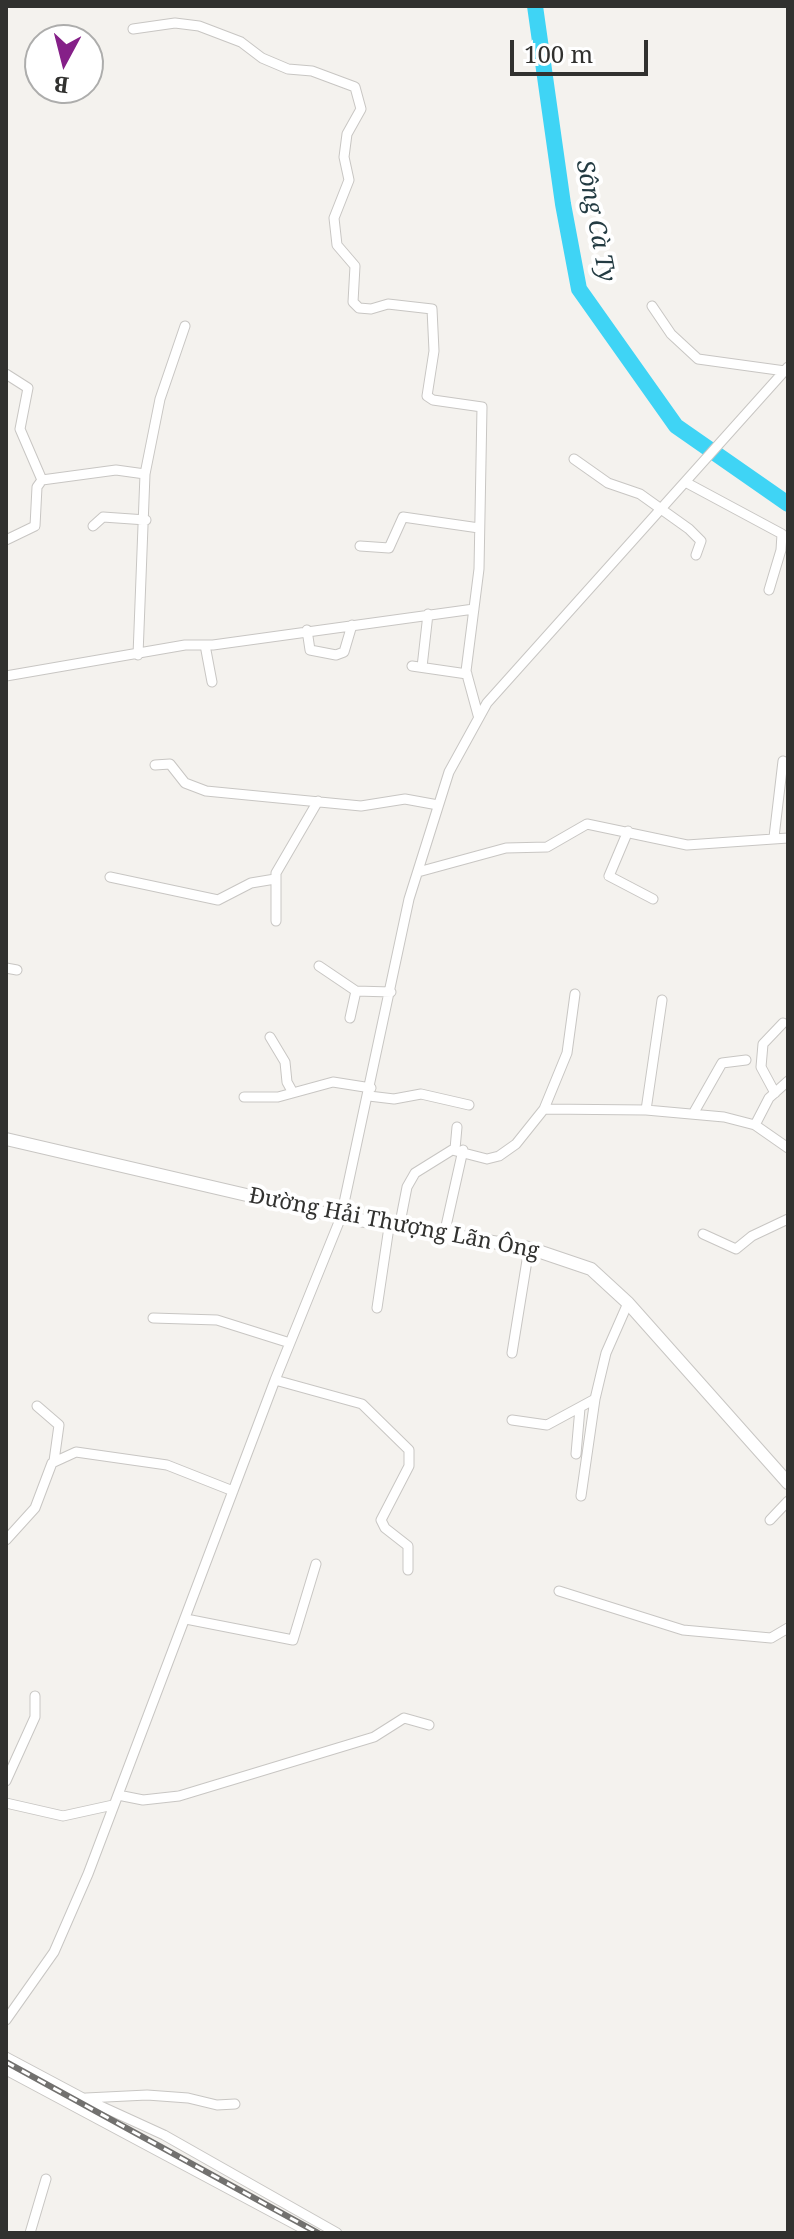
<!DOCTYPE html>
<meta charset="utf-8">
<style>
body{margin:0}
#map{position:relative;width:794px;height:2239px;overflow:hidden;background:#f4f2ee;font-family:"Noto Serif",serif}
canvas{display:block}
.frame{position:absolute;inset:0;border:8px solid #31312f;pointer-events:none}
.north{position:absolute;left:24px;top:24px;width:80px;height:80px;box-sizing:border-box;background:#fff;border:2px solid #adadac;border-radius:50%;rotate:187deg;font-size:22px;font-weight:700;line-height:32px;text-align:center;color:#31312f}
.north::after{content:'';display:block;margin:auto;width:28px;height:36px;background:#852088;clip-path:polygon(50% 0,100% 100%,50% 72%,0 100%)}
.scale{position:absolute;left:510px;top:40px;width:138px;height:36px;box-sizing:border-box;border:4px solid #31312f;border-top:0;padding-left:10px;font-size:24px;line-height:28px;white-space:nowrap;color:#31312f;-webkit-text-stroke:6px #fff;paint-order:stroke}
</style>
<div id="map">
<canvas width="794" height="2239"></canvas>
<div class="frame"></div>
<div class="north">B</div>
<div class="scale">100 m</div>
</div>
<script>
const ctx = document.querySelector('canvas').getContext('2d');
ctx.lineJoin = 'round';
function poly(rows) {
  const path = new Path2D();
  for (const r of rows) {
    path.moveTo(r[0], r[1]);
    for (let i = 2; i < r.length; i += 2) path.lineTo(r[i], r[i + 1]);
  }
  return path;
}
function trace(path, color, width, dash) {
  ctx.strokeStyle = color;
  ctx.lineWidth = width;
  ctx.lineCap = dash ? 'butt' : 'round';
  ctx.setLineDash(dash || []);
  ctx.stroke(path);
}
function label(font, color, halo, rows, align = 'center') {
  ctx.font = font + ' "Noto Serif",serif';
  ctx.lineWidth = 8;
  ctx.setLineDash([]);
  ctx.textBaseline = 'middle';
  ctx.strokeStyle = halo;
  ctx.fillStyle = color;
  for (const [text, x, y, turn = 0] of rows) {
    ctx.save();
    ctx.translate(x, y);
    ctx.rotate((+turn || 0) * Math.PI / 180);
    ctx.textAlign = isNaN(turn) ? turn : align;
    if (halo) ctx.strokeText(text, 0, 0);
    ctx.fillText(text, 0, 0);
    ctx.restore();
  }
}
const river = poly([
 [535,6,563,204,579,289,676,426,788,504]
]);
const minor = poly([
 [133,29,175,23,199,26,241,42,262,58,288,69,312,71,355,87,361,109,347,134,344,157,349,180,334,218,337,245,355,266,353,302,359,308,371,309,388,304,432,309,434,351,427,396,433,400,482,407,479,569,466,671,478,715],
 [652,306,671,334,698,359,785,371],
 [6,374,28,388,20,429,42,480],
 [574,459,608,483,640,494,689,529,701,541,696,555],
 [687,483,782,534,781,550,769,590],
 [93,526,103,517,146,520],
 [6,540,35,526,37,487,42,480,116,470,145,474],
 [360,546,389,548,403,517,479,528],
 [307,630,310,650,336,655,344,652,352,625],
 [205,645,212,682],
 [138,655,145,474,160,399,185,326],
 [412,666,467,674],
 [422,667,428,614],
 [6,676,185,645,213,645,474,609],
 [155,765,170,764,185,783,206,791,361,806,405,799,438,805],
 [628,831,609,876,653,899],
 [774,837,783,761],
 [418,872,506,848,547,847,587,824,687,845,788,838],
 [110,877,218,900,251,883,275,879],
 [276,921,276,873,318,801],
 [319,966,356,991,391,992],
 [6,968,17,970],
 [350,1018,356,991],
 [270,1037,285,1062,287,1082,292,1091],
 [775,1093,761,1067,763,1044,783,1023],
 [369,1096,394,1099,421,1094,469,1105],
 [244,1097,278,1097,333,1082,371,1088],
 [544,1109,567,1053,575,994],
 [646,1110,662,1000],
 [693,1114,722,1063,746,1060],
 [755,1125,769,1098,788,1081],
 [455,1149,457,1127],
 [399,1228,407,1187,415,1173,452,1150,487,1159,499,1156,516,1144,544,1109,646,1110,724,1117,755,1125,788,1148],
 [703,1234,736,1249,752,1236,788,1219],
 [444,1235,463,1150],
 [377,1308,389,1227],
 [153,1318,217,1320,290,1343],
 [512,1353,529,1248],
 [275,1380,362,1404,409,1450,409,1466,381,1520,385,1528,408,1546,408,1570],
 [37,1406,59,1425,54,1461],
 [512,1420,547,1425,595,1399],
 [576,1454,580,1408],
 [581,1496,595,1399,606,1353,628,1303],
 [770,1520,788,1501],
 [6,1540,35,1508,52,1463,76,1452,167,1465,233,1491],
 [559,1591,683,1630,771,1638,788,1628],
 [186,1619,293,1640,316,1564],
 [6,1781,35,1717,35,1696],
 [118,1795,143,1800,179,1796,374,1737,404,1718,429,1725],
 [6,1803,63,1816,113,1805],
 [6,2020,54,1952,88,1874,275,1380,341,1217,409,899,449,772,487,703,788,367],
 [6,2057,83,2098,164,2135,337,2233],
 [6,2070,311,2233],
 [86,2098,147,2095,188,2098,217,2105,235,2104],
 [30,2233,46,2179]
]);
const tertiary = poly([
 [6,1139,341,1217,529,1248,591,1269,628,1303,788,1483]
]);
const rail = poly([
 [6,2062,318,2233]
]);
const streetNames = [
 ["Đường Hải Thượng Lãn Ông",394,1224,11]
];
const waterNames = [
 ["Sông Cà Ty",595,221,79]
];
trace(river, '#3fd4f5', 16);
trace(minor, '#c8c6c3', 11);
trace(tertiary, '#c8c6c3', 14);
trace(minor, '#fff', 9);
trace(tertiary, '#fff', 12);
trace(rail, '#72716f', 6);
trace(rail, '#fff', 3, [9]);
label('22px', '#31312f', '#fff', streetNames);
label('italic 24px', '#233b42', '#fff', waterNames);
</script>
